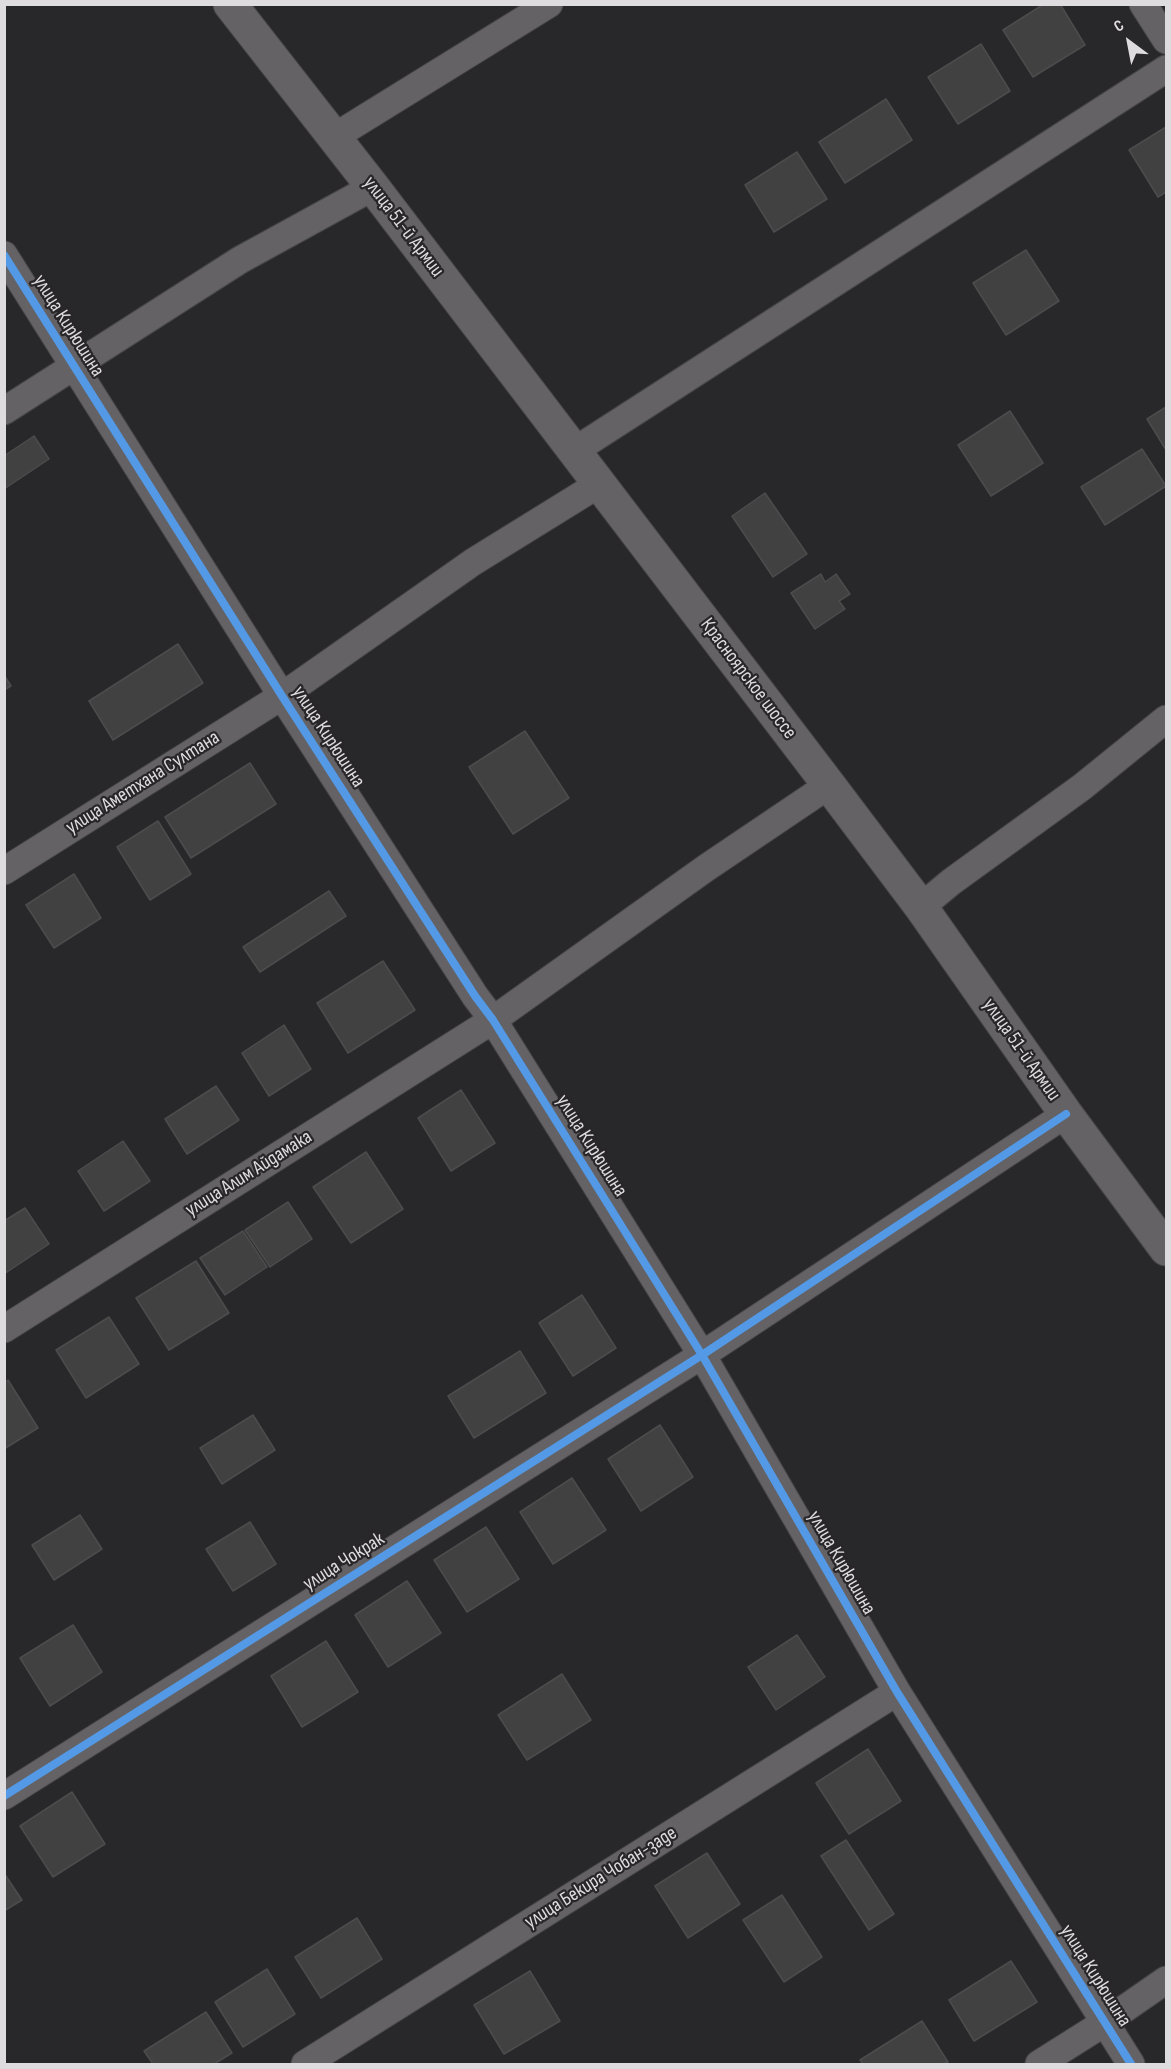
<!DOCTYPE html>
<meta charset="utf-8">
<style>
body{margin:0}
#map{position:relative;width:1171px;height:2069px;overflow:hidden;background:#282729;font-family:"Sofia Sans Condensed",sans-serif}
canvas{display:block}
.frame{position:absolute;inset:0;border:6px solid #dedcdf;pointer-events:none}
.north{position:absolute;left:1099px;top:12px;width:60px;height:60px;-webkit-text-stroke:4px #29262a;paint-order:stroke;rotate:328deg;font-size:16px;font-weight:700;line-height:24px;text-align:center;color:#dedcdf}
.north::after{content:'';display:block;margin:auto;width:21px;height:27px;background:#dedcdf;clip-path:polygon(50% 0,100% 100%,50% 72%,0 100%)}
</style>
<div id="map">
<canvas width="1171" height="2069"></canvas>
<div class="frame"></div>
<div class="north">С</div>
</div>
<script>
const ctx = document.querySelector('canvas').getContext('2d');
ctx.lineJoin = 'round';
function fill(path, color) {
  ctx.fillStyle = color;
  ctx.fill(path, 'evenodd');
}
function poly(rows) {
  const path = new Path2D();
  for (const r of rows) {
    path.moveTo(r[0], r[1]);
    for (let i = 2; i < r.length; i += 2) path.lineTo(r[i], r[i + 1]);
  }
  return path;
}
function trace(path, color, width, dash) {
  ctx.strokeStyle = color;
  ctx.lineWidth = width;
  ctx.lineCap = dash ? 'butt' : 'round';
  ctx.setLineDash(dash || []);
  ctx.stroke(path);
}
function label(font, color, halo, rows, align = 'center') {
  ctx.font = font + ' "Sofia Sans Condensed",sans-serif';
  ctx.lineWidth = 4.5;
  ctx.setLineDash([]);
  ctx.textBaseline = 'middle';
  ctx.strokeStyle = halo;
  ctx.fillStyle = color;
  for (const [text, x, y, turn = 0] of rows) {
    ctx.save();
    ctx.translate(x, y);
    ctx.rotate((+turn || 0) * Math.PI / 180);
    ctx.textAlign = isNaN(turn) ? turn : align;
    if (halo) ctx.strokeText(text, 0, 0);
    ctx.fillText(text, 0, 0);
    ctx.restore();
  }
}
const building = poly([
 [1044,4,1060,4,1085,45,1033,77,1003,30,1044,4],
 [981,44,1010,91,958,124,928,77,981,44],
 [886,99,912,140,845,183,819,142,886,99],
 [1166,127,1166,192,1158,197,1129,150,1166,127],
 [797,152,827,199,774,232,745,185,797,152],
 [1026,250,1059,301,1006,335,973,283,1026,250],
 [1166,407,1166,450,1147,419,1166,407],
 [1010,411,1043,463,991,496,958,445,1010,411],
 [34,436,49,459,4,489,4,456,34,436],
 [1142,449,1166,486,1105,525,1081,487,1142,449],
 [765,493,807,554,773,577,732,516,765,493],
 [821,574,825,582,836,574,850,594,839,601,845,609,815,629,791,593,821,574],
 [178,644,203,683,113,740,89,701,178,644],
 [4,675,11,686,4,690,4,675],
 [525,731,569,798,513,834,469,767,525,731],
 [250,763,276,804,191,858,165,817,250,763],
 [158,821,191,874,150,900,117,847,158,821],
 [74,874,101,918,54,948,26,905,74,874],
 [329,891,346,916,260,972,243,947,329,891],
 [383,961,415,1010,348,1053,317,1003,383,961],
 [284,1025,311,1069,269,1096,242,1053,284,1025],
 [216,1086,239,1120,187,1154,165,1119,216,1086],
 [461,1090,495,1143,451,1171,418,1118,461,1090],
 [123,1141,150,1181,104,1211,78,1171,123,1141],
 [366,1152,403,1209,351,1243,313,1187,366,1152],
 [288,1202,312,1239,270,1267,245,1230,288,1202],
 [25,1208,49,1244,4,1274,4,1221,25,1208],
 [243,1231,267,1267,225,1295,200,1258,243,1231],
 [196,1261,229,1313,169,1350,136,1298,196,1261],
 [582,1295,616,1348,573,1376,539,1323,582,1295],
 [109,1317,139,1364,86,1398,56,1350,109,1317],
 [520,1351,546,1393,474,1438,448,1396,520,1351],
 [8,1380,38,1428,4,1449,4,1383,8,1380],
 [253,1415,275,1450,222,1484,200,1448,253,1415],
 [660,1425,693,1477,641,1511,608,1459,660,1425],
 [572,1478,606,1530,553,1564,520,1512,572,1478],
 [80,1515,102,1549,54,1580,32,1545,80,1515],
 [250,1522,276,1564,233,1591,206,1549,250,1522],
 [486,1527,519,1579,467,1612,434,1560,486,1527],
 [407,1581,441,1633,388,1667,355,1615,407,1581],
 [73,1625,102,1672,50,1706,20,1658,73,1625],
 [797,1635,825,1677,776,1710,748,1667,797,1635],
 [326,1641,358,1692,302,1727,271,1676,326,1641],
 [562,1674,591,1720,527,1760,498,1715,562,1674],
 [868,1749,901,1801,849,1834,816,1783,868,1749],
 [72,1792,105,1844,53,1877,20,1826,72,1792],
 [846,1840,894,1914,869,1930,821,1856,846,1840],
 [707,1853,740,1904,688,1938,655,1886,707,1853],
 [4,1873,22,1900,4,1911,4,1873],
 [782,1895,822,1957,784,1982,743,1920,782,1895],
 [357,1918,382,1959,321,1998,295,1957,357,1918],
 [1011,1961,1037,2002,974,2041,949,2000,1011,1961],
 [267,1969,295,2014,243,2047,215,2002,267,1969],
 [530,1971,560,2021,504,2054,474,2005,530,1971],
 [206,2012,232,2053,214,2064,153,2064,144,2051,206,2012],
 [922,2021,948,2062,944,2064,863,2064,860,2060,922,2021]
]);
const minor = poly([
 [1143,4,1166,40],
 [334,137,549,4],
 [4,255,282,696,475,996,493,1020,702,1355,897,1692,1131,2064],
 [4,411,240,260,373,187],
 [574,451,1166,69],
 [4,871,282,696,473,562,599,484],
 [921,907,951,882,1082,787,1166,719],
 [4,1329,493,1020,706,868,829,785],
 [4,1796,702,1355,1066,1114],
 [305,2064,897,1692],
 [1039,2064,1104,2023,1166,1980]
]);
const secondary = poly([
 [230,4,373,187,829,785,921,907,1066,1114,1166,1249]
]);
const cycleway = poly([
 [4,255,282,696,475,996,493,1020,702,1355,897,1692,1131,2064],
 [4,1796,702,1355,1066,1114]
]);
const streetNames = [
 ["улица 51-й Армии",403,227,53],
 ["улица Кирюшина",68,326,58],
 ["Красноярское шоссе",748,679,53],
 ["улица Кирюшина",328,737,57],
 ["улица Аметхана Султана",143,783,-32],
 ["улица 51-й Армии",1021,1050,55],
 ["улица Кирюшина",591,1146,58],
 ["улица Алим Айдамака",249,1174,-32],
 ["улица Чокрак",344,1562,-32],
 ["улица Кирюшина",841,1563,60],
 ["улица Бекира Чобан-заде",601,1878,-32],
 ["улица Кирюшина",1095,1976,58]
];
fill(building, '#424142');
trace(building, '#4d4c4d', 1.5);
trace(minor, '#464547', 29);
trace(secondary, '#464547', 35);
trace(minor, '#646264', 27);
trace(secondary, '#646264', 33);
trace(cycleway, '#5399e6', 8);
label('20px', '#dedcdf', '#29262a', streetNames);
</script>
